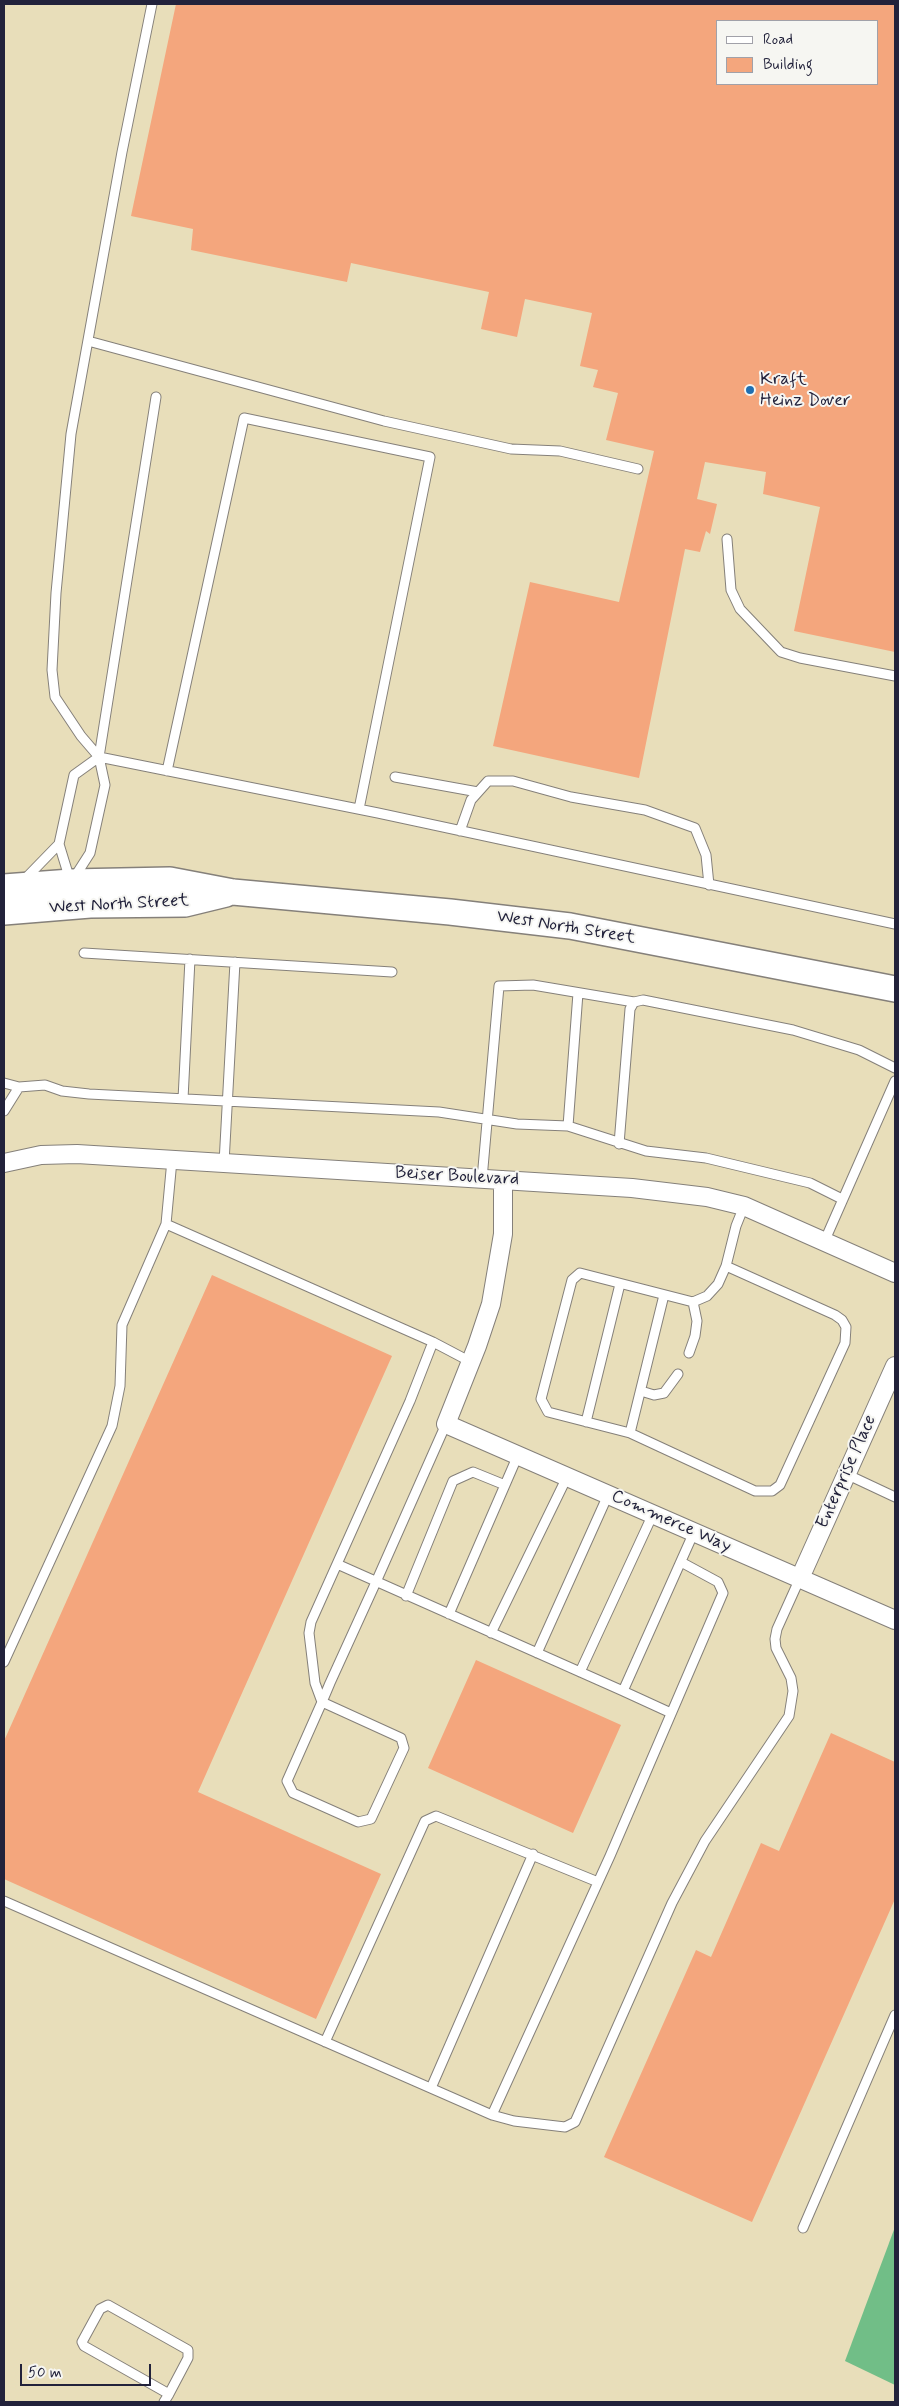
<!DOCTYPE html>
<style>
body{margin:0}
#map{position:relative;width:899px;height:2406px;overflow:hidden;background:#e8deba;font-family:Mynerve,sans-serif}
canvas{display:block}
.frame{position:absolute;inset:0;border:5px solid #22223b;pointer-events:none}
.legend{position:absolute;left:716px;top:20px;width:162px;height:65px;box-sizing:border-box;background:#f6f6f2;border:1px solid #a1a1a9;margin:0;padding:6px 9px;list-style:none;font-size:15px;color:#22223b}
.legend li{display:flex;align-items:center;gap:10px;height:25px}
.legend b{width:25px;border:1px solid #a1a1a9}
.scale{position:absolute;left:20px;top:2364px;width:131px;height:22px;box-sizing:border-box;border:2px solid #22223b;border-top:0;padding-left:6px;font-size:15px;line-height:18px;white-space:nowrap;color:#22223b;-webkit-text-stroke:4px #f6f6f2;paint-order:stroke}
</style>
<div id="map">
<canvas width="899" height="2406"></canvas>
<div class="frame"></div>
<ul class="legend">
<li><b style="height:6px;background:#fff"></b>Road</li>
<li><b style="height:14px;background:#f4a67d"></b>Building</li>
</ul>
<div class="scale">50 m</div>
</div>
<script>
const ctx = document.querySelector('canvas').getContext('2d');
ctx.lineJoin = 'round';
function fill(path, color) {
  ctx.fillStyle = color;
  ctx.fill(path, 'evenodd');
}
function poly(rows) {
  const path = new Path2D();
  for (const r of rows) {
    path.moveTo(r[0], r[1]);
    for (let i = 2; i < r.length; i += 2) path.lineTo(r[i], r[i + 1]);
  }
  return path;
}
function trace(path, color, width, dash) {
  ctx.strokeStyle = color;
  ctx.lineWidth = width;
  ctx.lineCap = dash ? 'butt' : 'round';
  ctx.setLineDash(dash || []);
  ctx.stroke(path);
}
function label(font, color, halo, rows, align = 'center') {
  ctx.font = font + ' Mynerve,sans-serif';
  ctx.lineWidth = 4;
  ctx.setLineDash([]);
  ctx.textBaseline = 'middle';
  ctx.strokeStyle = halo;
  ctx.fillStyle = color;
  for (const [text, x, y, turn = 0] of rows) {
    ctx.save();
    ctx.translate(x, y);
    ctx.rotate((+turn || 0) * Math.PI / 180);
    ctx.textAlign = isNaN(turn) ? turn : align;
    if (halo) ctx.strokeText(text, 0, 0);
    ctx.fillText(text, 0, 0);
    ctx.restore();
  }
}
const forest = poly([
 [895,2227,895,2385,845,2361]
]);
const building = poly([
 [176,4,895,4,895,652,794,631,820,507,763,494,766,472,705,462,697,499,717,504,710,534,706,531,700,552,685,549,639,778,493,746,530,582,619,602,654,451,606,440,618,393,593,387,598,370,580,366,592,313,525,299,517,337,481,329,489,292,351,263,347,282,191,250,193,229,131,216],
 [718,21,878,21,878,84,718,84],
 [212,1275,392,1356,198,1792,381,1874,316,2019,4,1879,4,1741],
 [476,1660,621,1725,573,1833,428,1768],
 [831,1733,895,1762,895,1899,752,2222,604,2157,696,1950,711,1957,761,1843,779,1851]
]);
const lane = poly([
 [152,4,122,152,71,434,56,593,52,670,55,697,81,736,99,757,378,813,895,924],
 [88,341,384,421,511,449,560,451,638,469],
 [727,539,731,590,740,609,781,652,800,658,895,676],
 [99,757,156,397],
 [167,771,244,418,430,457,359,809],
 [395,777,478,792],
 [460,831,471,800,488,781,513,781,571,797,645,810,695,828,706,855,709,885],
 [24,880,59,844],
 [70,880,59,844,74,775,99,757,105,785,90,853,74,878],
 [84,953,392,972],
 [4,1083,19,1087,45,1085,62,1091,89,1094,439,1112,517,1124,568,1126,646,1151,706,1158,810,1183,842,1199],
 [183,1099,190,959],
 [4,1111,19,1087],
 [568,1126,578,993],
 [619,1144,630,1009,634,1002,643,1000,793,1030,859,1050,895,1068],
 [224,1163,235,962],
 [482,1179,499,986,533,985,634,1002],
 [166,1224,172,1160],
 [825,1240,895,1081],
 [726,1266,835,1315,842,1320,846,1327,845,1343,780,1485,772,1491,755,1491,630,1433,548,1412,541,1399,572,1280,580,1273,693,1302,707,1296,718,1284,726,1266,736,1226,744,1206],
 [433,1342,471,1362],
 [689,1353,695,1336,697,1321,693,1302],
 [641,1391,654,1395,664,1393,678,1374],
 [586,1422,620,1284],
 [630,1433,664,1295],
 [846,1474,895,1497],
 [337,1564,623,1691,694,1532],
 [406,1596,453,1481,473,1472,505,1485],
 [449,1614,518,1455],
 [491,1633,567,1477],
 [537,1653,608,1495],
 [4,1662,112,1426,120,1386,122,1325,166,1224,433,1342,410,1401,311,1622,309,1633,315,1683,322,1702,401,1738,404,1748,371,1819,358,1822,293,1793,287,1781,322,1702,330,1683,376,1582,446,1424],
 [580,1672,653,1514],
 [623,1691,671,1713],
 [4,1901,492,2115,514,2121,565,2127,575,2122,672,1903,705,1841,789,1716,793,1691,791,1678,776,1648,775,1639,777,1629,800,1578],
 [325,2042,425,1821,436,1816,598,1882],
 [431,2088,533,1854],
 [492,2115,610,1856,723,1593,718,1582,681,1562],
 [803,2228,895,2015],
 [164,2402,169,2394,188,2358,188,2350,108,2305,100,2309,82,2342,84,2346,169,2394]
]);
const street = poly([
 [4,1163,41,1155,77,1154,632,1188,707,1197,744,1206,895,1273],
 [503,1180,503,1234,491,1304,477,1346,446,1424,895,1620],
 [800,1578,895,1366]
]);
const secondary = poly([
 [4,887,71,882,170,880,233,892,450,912,570,926,895,989],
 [4,912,90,905,185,904,226,894]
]);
const markers = [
 [750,390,5,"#1f6fb2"]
];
const poiNames = [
 ["Kraft",760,380],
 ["Heinz Dover",760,401]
];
const streetNames = [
 ["West North Street",119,905,-3],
 ["West North Street",566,928,9],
 ["Beiser Boulevard",457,1177,3],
 ["Enterprise Place",847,1472,-66],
 ["Commerce Way",671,1522,24]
];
fill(forest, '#71be87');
fill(building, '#f4a67d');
trace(lane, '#85807a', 11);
trace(street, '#85807a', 20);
trace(secondary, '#85807a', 28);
trace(lane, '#fff', 9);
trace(street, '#fff', 18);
trace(secondary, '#fff', 25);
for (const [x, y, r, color] of markers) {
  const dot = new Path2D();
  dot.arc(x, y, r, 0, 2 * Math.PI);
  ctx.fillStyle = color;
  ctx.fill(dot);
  trace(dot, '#f6f6f2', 2);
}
label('18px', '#22223b', '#f6f6f2', poiNames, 'left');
label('18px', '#22223b', '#f6f6f2', streetNames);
</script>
